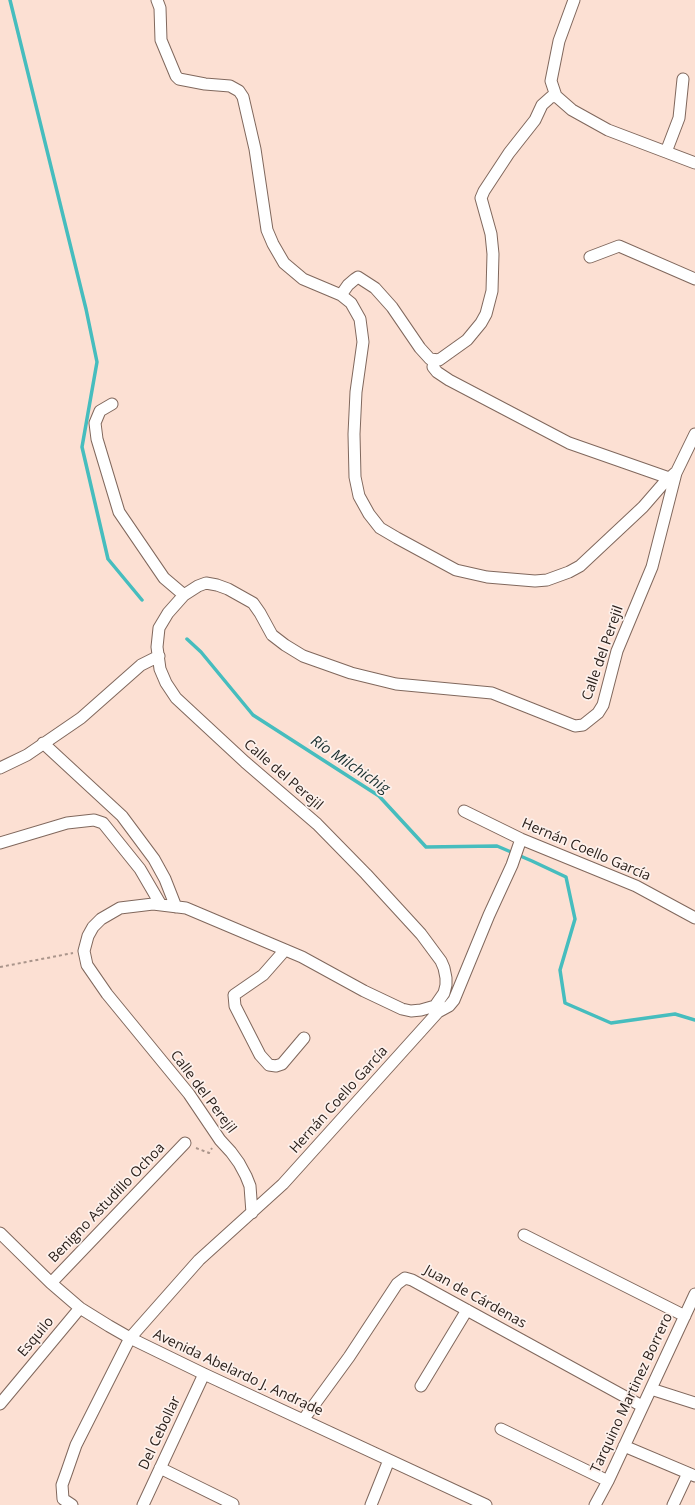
<!DOCTYPE html>
<meta charset="utf-8">
<style>
body{margin:0}
canvas{display:block;background:#fce0d3}
</style>
<canvas width="695" height="1505"></canvas>
<script>
const ctx = document.querySelector('canvas').getContext('2d');
ctx.lineJoin = 'round';
function poly(rows) {
  const path = new Path2D();
  for (const r of rows) {
    path.moveTo(r[0], r[1]);
    for (let i = 2; i < r.length; i += 2) path.lineTo(r[i], r[i + 1]);
  }
  return path;
}
function trace(path, color, width, dash) {
  ctx.strokeStyle = color;
  ctx.lineWidth = width;
  ctx.lineCap = dash ? 'butt' : 'round';
  ctx.setLineDash(dash || []);
  ctx.stroke(path);
}
function label(font, color, halo, rows, align = 'center') {
  ctx.font = font + ' "Open Sans",sans-serif';
  ctx.lineWidth = 3.5;
  ctx.setLineDash([]);
  ctx.textBaseline = 'middle';
  ctx.strokeStyle = halo;
  ctx.fillStyle = color;
  for (const [text, x, y, turn = 0] of rows) {
    ctx.save();
    ctx.translate(x, y);
    ctx.rotate((+turn || 0) * Math.PI / 180);
    ctx.textAlign = isNaN(turn) ? turn : align;
    if (halo) ctx.strokeText(text, 0, 0);
    ctx.fillText(text, 0, 0);
    ctx.restore();
  }
}
const stream = poly([
 [10,0,86,309,97,362,82,447,108,559,142,600],
 [187,639,201,652,253,715,379,796,426,847,497,846,532,861,566,877,575,919,560,970,565,1003,611,1023,675,1014,695,1020]
]);
const path = poly([
 [0,967,73,953],
 [196,1148,209,1153,212,1148]
]);
const minor = poly([
 [157,0,160,8,161,40,176,76,179,79,205,84,230,86,239,91,243,97,255,149,267,230,273,244,284,263,303,279,341,295,351,303,360,319,363,342,356,392,354,434,355,477,359,496,369,514,380,528,397,538,456,570,487,577,535,581,547,580,569,572,580,566,643,507,663,484,675,473],
 [574,0,559,41,551,81,556,96,572,110,608,130,695,163],
 [666,152,679,118,683,79],
 [590,257,619,246,695,279],
 [341,295,348,285,355,279,358,277,375,288,392,307,420,348,430,359,439,360,467,340,481,323,486,314,492,291,493,254,491,234,481,198,484,191,509,153,535,120,542,105,551,97,556,96],
 [434,361,433,367,437,372,449,380,569,443,669,478],
 [112,404,100,411,95,423,97,439,119,512,164,578,184,595],
 [43,743,122,816,154,859,165,879,176,907],
 [0,768,27,755,81,718,141,665,159,656],
 [464,811,521,839,636,886,695,918],
 [0,843,67,823,94,820,103,823,140,869,161,905],
 [285,950,263,975,234,995,235,1006,260,1055,269,1065,276,1066,282,1064,304,1038],
 [252,1213,250,1186,246,1176,239,1163,231,1152,220,1140,189,1094,107,994,87,965,84,951,88,936,93,927,101,919,120,908,153,904,186,908,302,957,364,991,402,1009,411,1011,421,1010,435,1006,444,993,446,985,446,978,444,968,441,961,421,934,366,874,317,824,245,762,176,698,166,683,160,669,157,647,159,628,168,613,184,595,198,586,206,583,217,585,228,589,253,603,260,613,272,635,285,645,303,656,351,673,396,684,492,693,575,726,583,725,598,713,603,705,617,651,652,567,676,473,695,434],
 [0,1233,51,1283,80,1308,109,1326,130,1338,204,1374,486,1505],
 [524,1235,685,1316],
 [51,1283,185,1143],
 [421,1386,467,1310],
 [651,1389,695,1403],
 [0,1404,80,1308],
 [303,1420,349,1357,397,1284,405,1278,412,1280,642,1406],
 [501,1429,608,1481],
 [624,1446,695,1476],
 [160,1468,233,1504],
 [72,1505,63,1499,62,1485,67,1471,76,1445,130,1338,199,1260,283,1184,438,1012,449,1006,454,1000,489,915,512,865,521,839],
 [143,1505,204,1374],
 [371,1505,389,1460],
 [595,1505,608,1481,695,1294],
 [673,1505,688,1473]
]);
const streetNames = [
 ["Calle del Perejil",603,653,-71],
 ["Calle del Perejil",283,775,41],
 ["Hernán Coello García",586,850,23],
 ["Calle del Perejil",203,1092,53],
 ["Hernán Coello García",339,1100,-48],
 ["Benigno Astudillo Ochoa",107,1203,-46],
 ["Juan de Cárdenas",475,1297,29],
 ["Esquilo",36,1337,-50],
 ["Avenida Abelardo J. Andrade",238,1373,25],
 ["Tarquino Martinez Borrero",632,1393,-65],
 ["Del Cebollar",160,1433,-65]
];
const waterNames = [
 ["Río Milchichig",350,765,34]
];
trace(stream, '#46bdbe', 3.5);
trace(minor, '#80685d', 13);
trace(path, '#aa958b', 2, [3, 3]);
trace(minor, '#fff', 11);
label('14px', '#2a201b', '#fdf1ec', streetNames);
label('italic 15px', '#1b3030', '#fdf1ec', waterNames);
</script>
